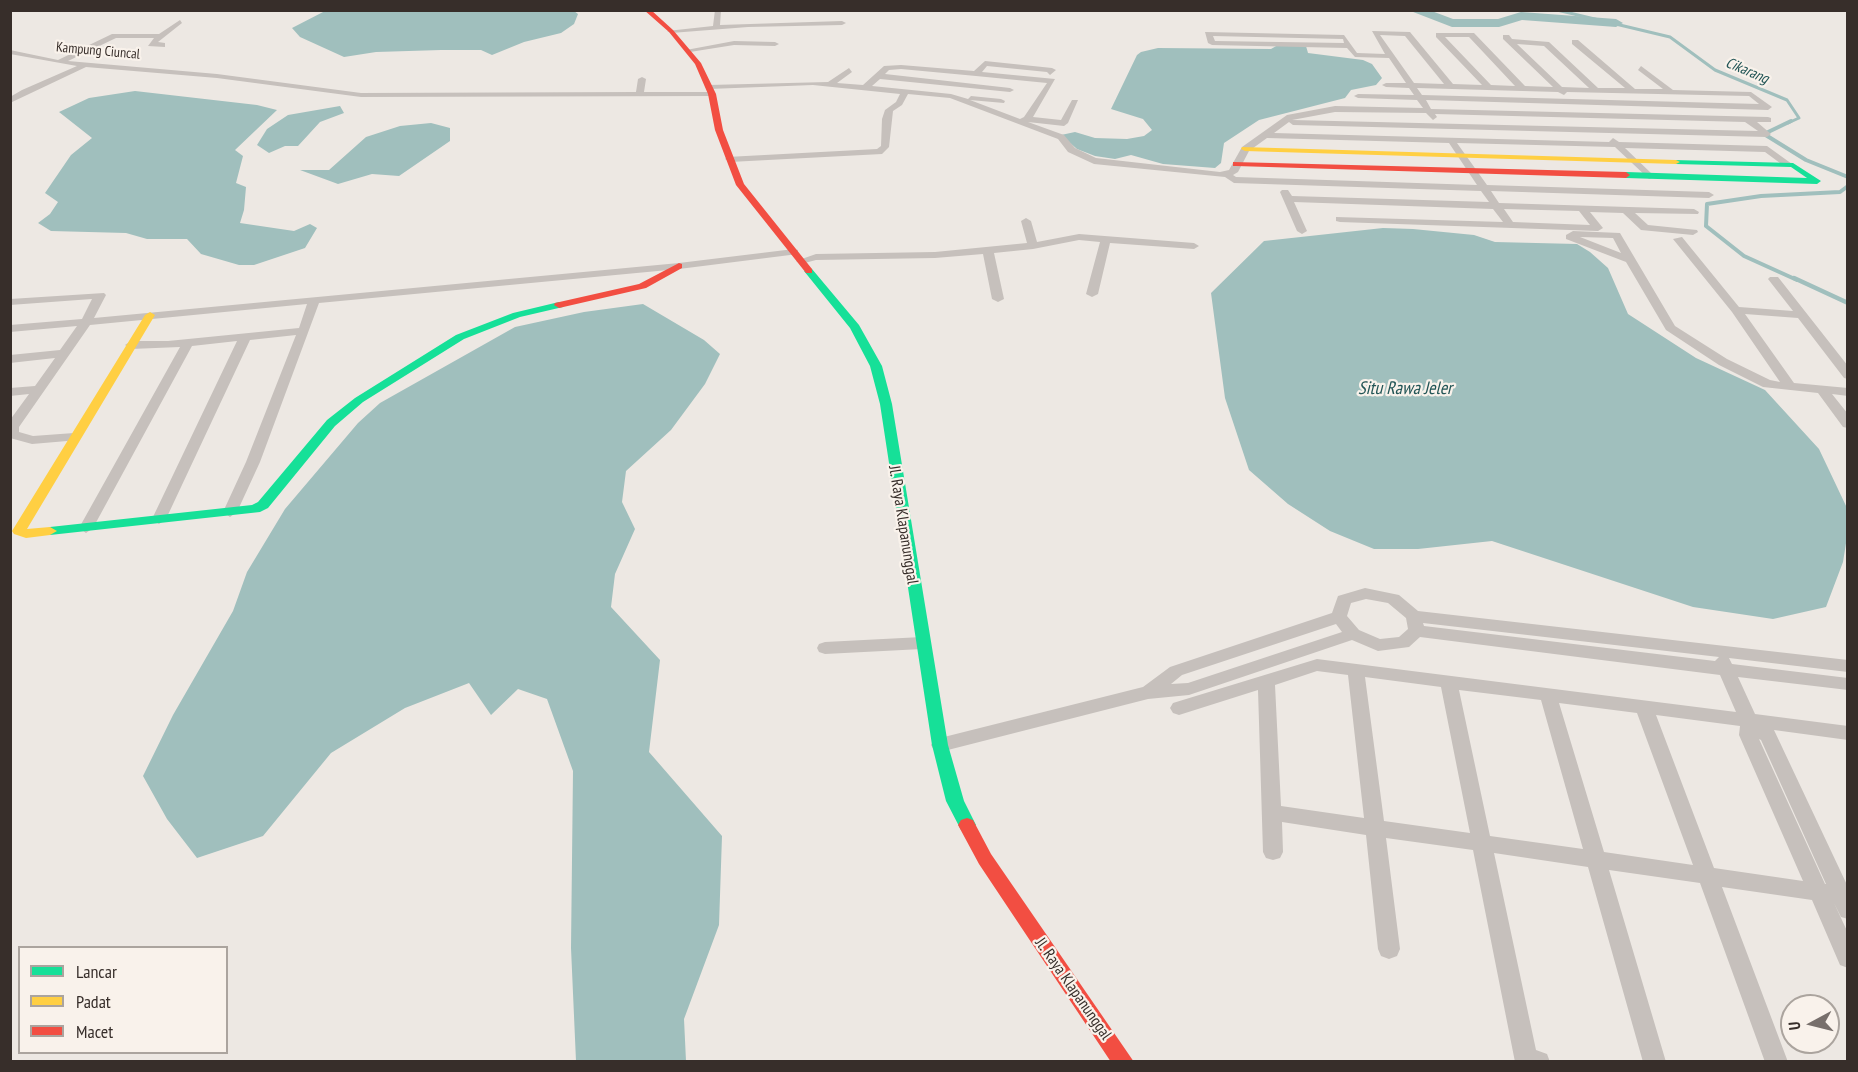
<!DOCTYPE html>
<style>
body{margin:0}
#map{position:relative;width:1858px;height:1072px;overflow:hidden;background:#ede8e3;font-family:"PT Sans Narrow",sans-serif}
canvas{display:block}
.frame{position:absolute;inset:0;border:12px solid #372e2a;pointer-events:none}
.legend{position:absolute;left:18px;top:946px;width:210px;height:108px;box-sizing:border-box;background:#f9f2eb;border:2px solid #aba49e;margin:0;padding:8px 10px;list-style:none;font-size:18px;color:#372e2a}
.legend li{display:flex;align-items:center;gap:12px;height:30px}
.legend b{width:30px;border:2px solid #aba49e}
.north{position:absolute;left:1780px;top:994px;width:60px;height:60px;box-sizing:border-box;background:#f9f2eb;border:2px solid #aba49e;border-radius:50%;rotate:263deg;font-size:16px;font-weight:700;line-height:24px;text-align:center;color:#372e2a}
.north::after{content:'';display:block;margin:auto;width:21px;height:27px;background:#776f6b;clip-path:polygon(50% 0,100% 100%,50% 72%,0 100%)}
</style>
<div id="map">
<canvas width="1858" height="1072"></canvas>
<div class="frame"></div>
<ul class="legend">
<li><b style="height:8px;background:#16e098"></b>Lancar</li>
<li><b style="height:8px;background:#ffcf43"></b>Padat</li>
<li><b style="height:8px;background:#f24e42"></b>Macet</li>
</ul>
<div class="north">U</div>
</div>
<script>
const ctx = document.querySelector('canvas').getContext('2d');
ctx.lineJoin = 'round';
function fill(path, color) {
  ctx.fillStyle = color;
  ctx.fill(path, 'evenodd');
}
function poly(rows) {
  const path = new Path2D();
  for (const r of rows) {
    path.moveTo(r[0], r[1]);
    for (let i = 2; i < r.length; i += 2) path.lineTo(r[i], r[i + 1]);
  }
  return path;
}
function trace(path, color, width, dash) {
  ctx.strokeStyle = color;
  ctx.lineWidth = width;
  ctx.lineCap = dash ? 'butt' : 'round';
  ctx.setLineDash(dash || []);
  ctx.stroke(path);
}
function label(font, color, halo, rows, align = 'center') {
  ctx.font = font + ' "PT Sans Narrow",sans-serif';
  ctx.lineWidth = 4.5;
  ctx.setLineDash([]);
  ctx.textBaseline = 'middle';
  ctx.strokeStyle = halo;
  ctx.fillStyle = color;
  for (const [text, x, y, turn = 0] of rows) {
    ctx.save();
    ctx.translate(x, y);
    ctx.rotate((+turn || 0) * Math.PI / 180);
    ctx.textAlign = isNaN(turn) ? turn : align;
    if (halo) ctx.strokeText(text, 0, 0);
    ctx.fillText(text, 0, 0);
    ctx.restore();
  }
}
const water = poly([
 [574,11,578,14,574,24,561,33,524,42,492,55,481,50,441,50,376,52,344,57,300,37,292,28,325,11],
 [1278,45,1306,46,1308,53,1363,60,1372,64,1382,78,1376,85,1351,90,1345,98,1259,120,1224,143,1221,163,1215,168,1163,164,1131,155,1115,159,1095,156,1077,149,1061,135,1075,132,1095,138,1127,139,1144,136,1152,130,1143,119,1111,109,1137,55,1141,52,1158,48,1271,49],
 [135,91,257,105,277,110,235,150,243,156,236,183,246,187,244,210,240,223,294,231,310,224,317,228,305,248,254,265,239,265,201,254,187,239,147,239,126,233,51,231,38,223,50,214,58,202,45,193,71,155,92,138,59,112,89,98],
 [340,106,344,113,320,122,298,146,285,146,269,153,257,145,267,129,288,115],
 [431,123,450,128,450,141,399,176,372,174,338,184,300,170,329,170,366,137,400,126],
 [1383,228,1413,229,1474,235,1495,242,1577,244,1590,252,1608,268,1628,314,1696,358,1765,390,1819,449,1847,508,1847,537,1843,562,1826,607,1773,619,1693,607,1492,541,1418,549,1374,549,1330,531,1288,504,1249,470,1225,398,1211,293,1264,241],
 [643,304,704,340,720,354,705,384,671,430,626,471,622,502,635,529,615,574,611,607,660,660,649,752,722,836,719,925,684,1019,686,1061,576,1061,571,948,573,771,547,699,518,689,491,715,469,683,405,708,331,753,263,836,197,858,167,819,143,776,173,715,233,611,247,572,285,509,358,423,380,403,515,327,584,312]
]);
const streamFar2 = poly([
 [1557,10,1670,37,1715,70,1787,100,1799,118,1788,123]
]);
const streamFar1 = poly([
 [1791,121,1764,134,1806,160,1848,177],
 [1797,280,1744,256,1706,226,1707,204,1761,196,1840,192,1848,186]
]);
const stream = poly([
 [1794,278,1848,303]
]);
const river = poly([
 [1408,10,1429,10,1453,19,1498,19,1521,12,1616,19,1623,23,1616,27,1522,20,1499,27,1452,27,1408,10]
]);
const street = poly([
 [715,10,721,10,720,25,842,21,846,23,842,25,748,27,671,33,667,31,713,26,715,10],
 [180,20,182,23,158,42,165,43,165,47,148,46,154,38,116,38,68,61,217,74,361,93,636,92,638,79,642,77,646,79,644,92,712,92,716,94,712,96,361,97,217,78,86,67,10,103,10,97,22,90,77,66,10,54,10,50,58,60,112,34,159,34,180,20],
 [1372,31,1410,32,1453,84,1482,85,1436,37,1436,33,1474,33,1525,86,1553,87,1503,39,1503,35,1509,35,1512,39,1549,42,1598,88,1625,88,1572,44,1572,40,1578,40,1635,89,1663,89,1638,70,1641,66,1673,90,1751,92,1772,107,1768,110,1426,100,1431,109,1768,117,1771,118,1771,122,1757,122,1771,134,1767,137,1293,125,1289,122,1274,133,1609,142,1613,138,1619,142,1767,146,1792,164,1784,166,1765,152,1625,148,1652,174,1652,178,1649,179,1615,147,1457,143,1487,185,1709,192,1714,195,1709,198,1491,191,1499,203,1694,209,1699,212,1698,214,1635,213,1648,225,1697,230,1698,232,1693,235,1641,230,1623,213,1590,212,1603,228,1598,231,1340,222,1336,221,1336,217,1503,222,1493,209,1294,202,1307,231,1302,234,1297,231,1280,192,1282,190,1288,190,1292,196,1489,202,1481,191,1234,183,1225,177,1094,164,1068,152,1058,139,950,98,908,94,902,105,893,111,889,147,882,154,730,162,725,159,727,157,877,149,881,146,882,119,885,110,896,102,900,94,813,85,709,89,705,87,709,85,828,82,849,68,852,72,837,83,863,85,884,66,901,65,974,71,985,61,1052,68,1056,70,1050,75,1047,72,987,66,982,72,1055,79,1033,117,1061,120,1072,100,1078,100,1068,123,1064,126,1028,122,1064,135,1075,148,1096,158,1220,172,1229,170,1242,147,1287,115,1335,106,1423,108,1417,100,1358,98,1354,96,1358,94,1414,95,1409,88,1386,87,1382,85,1386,83,1406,83,1389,58,1355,57,1347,48,1212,45,1208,43,1205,32,1344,35,1357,53,1385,54,1372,31],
 [1380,35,1405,36,1444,84,1414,83,1380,35],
 [1213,36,1343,39,1344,43,1215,41,1213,36],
 [1445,37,1469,37,1515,86,1491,85,1445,37],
 [1517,44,1544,46,1589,88,1562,87,1517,44],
 [901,69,976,76,1047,83,1024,117,1020,119,970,100,1004,103,1005,101,1001,99,971,96,968,99,951,94,872,86,880,79,1010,92,1014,90,1010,88,885,74,889,70,901,69],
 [1417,88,1558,92,1564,95,1567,92,1749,96,1759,104,1422,95,1417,88],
 [1335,112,1426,113,1433,120,1437,117,1435,114,1745,122,1758,131,1292,120,1335,112],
 [1267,138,1449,143,1477,185,1236,177,1233,175,1238,172,1249,151,1267,138],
 [1504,209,1579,211,1590,225,1513,222,1504,209],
 [734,41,775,42,779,44,775,46,734,45,690,52,686,50,734,41],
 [1026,218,1031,221,1037,242,1079,234,1194,243,1199,246,1194,249,1110,243,1098,294,1092,297,1086,294,1100,242,1079,240,1033,249,994,253,1004,299,998,302,992,299,983,254,935,258,816,260,801,264,796,261,816,254,935,252,1027,243,1021,221,1026,218],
 [1573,231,1620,233,1675,326,1727,359,1770,380,1780,382,1732,312,1673,239,1682,237,1739,307,1793,311,1768,279,1770,277,1778,277,1848,366,1848,379,1844,378,1798,318,1745,314,1794,383,1848,388,1848,396,1832,394,1848,414,1848,428,1843,427,1818,393,1763,387,1719,365,1666,330,1626,262,1566,239,1566,235,1573,231],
 [1580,237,1613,238,1621,253,1580,237],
 [794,249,798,250,798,254,679,269,319,303,260,462,237,512,230,517,223,512,246,462,296,335,250,340,166,519,159,524,152,519,237,341,192,346,93,528,86,533,79,528,180,347,131,349,125,345,131,341,168,341,299,328,307,304,90,325,19,427,19,432,33,436,74,433,81,437,79,440,32,444,10,438,10,420,29,394,10,396,10,388,35,386,55,358,10,363,10,355,60,350,77,326,10,332,10,325,82,319,92,299,10,305,10,299,104,293,106,295,94,318,679,263,794,249],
 [1365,588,1399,595,1418,611,1848,660,1848,672,1729,658,1732,664,1848,678,1848,690,1738,677,1755,714,1848,726,1848,740,1774,730,1848,887,1848,919,1841,917,1834,903,1848,933,1848,968,1840,965,1812,900,1722,887,1788,1062,1765,1062,1700,883,1609,870,1666,1062,1643,1062,1588,867,1494,853,1536,1050,1547,1054,1550,1062,1515,1062,1473,850,1386,838,1400,949,1397,956,1389,959,1381,956,1378,949,1366,835,1282,822,1283,852,1280,858,1273,860,1266,858,1263,852,1258,690,1179,715,1173,713,1170,708,1173,703,1317,659,1736,712,1720,675,1420,637,1409,647,1378,651,1352,640,1189,695,1148,699,940,752,934,750,931,745,934,740,940,738,1143,687,1170,667,1332,613,1338,596,1365,588],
 [1366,599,1388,603,1406,618,1408,629,1399,637,1380,639,1359,630,1347,616,1351,603,1366,599],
 [1423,623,1719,657,1715,661,1424,626,1423,623],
 [1336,624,1342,632,1188,683,1171,684,1182,675,1336,624],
 [1317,671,1348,675,1364,818,1281,806,1275,685,1317,671],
 [1365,677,1441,687,1470,833,1384,821,1365,677],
 [1459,690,1541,700,1583,849,1490,836,1459,690],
 [1559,703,1637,713,1693,865,1604,852,1559,703],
 [1656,715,1740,726,1739,735,1803,881,1714,868,1656,715],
 [1759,739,1761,740,1826,884,1825,884,1759,739],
 [922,637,928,639,930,643,928,647,922,649,825,654,819,652,817,648,819,644,825,642,922,637]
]);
const fast = poly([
 [1673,160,1793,163,1821,181,1817,184,1626,178,1622,175,1626,172,1807,178,1791,167,1676,164,1672,162,1673,160],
 [809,268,812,269,859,325,882,366,892,404,948,745,964,801,976,825,973,830,967,832,961,830,946,801,932,745,880,404,870,366,850,328,804,271,809,268],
 [559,302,564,305,563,307,520,317,464,339,363,402,335,426,268,508,260,512,50,535,43,531,50,527,252,505,258,502,327,420,355,398,456,335,513,313,559,302]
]);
const slow = poly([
 [1242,147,1676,160,1680,162,1676,164,1245,151,1241,149,1242,147],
 [150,312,155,315,27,529,50,527,57,531,50,535,26,538,14,534,12,531,145,315,150,312]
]);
const jam = poly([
 [644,10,651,10,673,30,701,63,716,94,723,130,744,184,812,269,812,273,806,273,736,185,715,130,708,94,695,64,669,32,644,10],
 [1233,162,1626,172,1630,175,1626,178,1236,166,1233,166,1233,162],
 [679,263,682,264,682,268,646,288,559,308,554,305,555,303,639,284,679,263],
 [967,818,973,820,991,854,1134,1062,1111,1062,979,864,958,825,961,820,967,818]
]);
const farStreetnames = [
 ["Kampung Ciuncal",98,51,5]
];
const farWaternames = [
 ["Cikarang",1747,71,23]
];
const streetNames = [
 ["Jl. Raya Klapanunggal",903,525,81],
 ["Jl. Raya Klapanunggal",1073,989,55]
];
const waterNames = [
 ["Situ Rawa Jeler",1405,389]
];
fill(water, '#a0bfbd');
trace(streamFar2, '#a0bfbd', 3);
trace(streamFar1, '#a0bfbd', 4);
trace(stream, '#a0bfbd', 4.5);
fill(river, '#a0bfbd');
fill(street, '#c6c0bc');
fill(fast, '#16e098');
fill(slow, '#ffcf43');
fill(jam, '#f24e42');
label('14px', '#372e2a', '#f9f2eb', farStreetnames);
label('italic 15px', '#225556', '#f9f2eb', farWaternames);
label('16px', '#372e2a', '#f9f2eb', streetNames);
label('italic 18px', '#225556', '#f9f2eb', waterNames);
</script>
